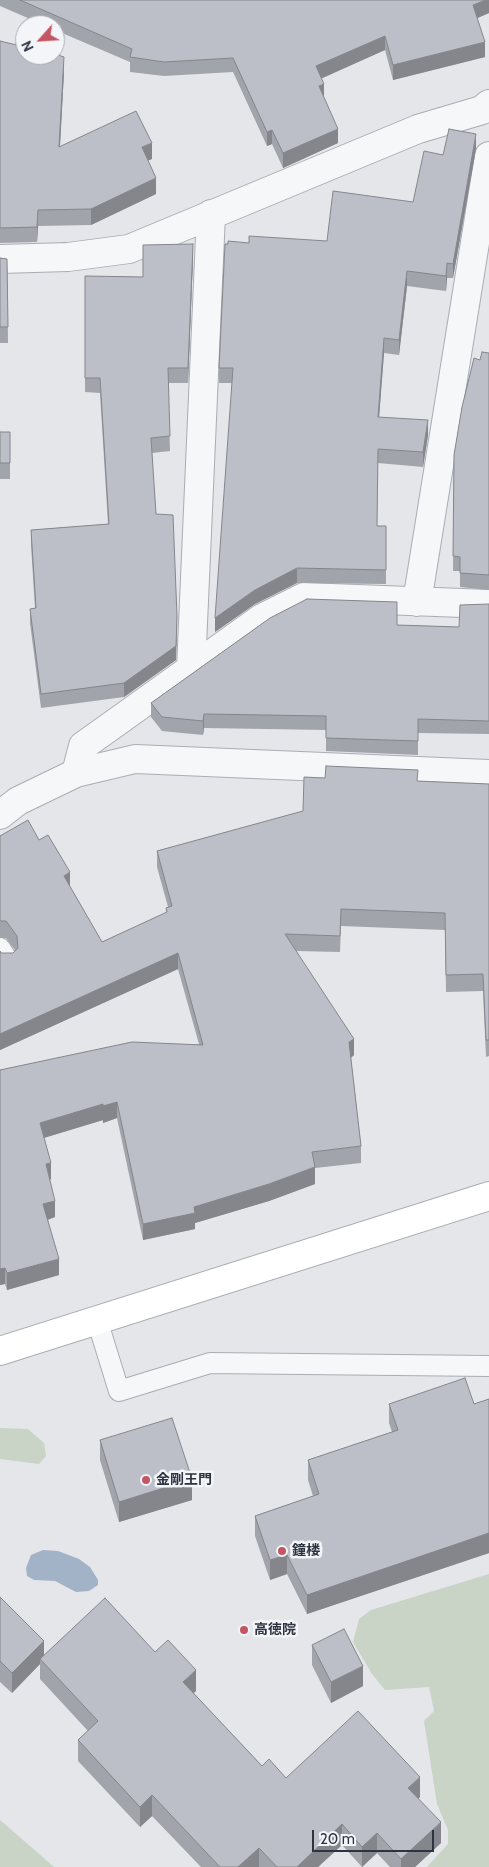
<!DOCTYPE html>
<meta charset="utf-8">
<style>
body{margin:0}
#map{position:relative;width:489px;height:1867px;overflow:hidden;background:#e4e6ea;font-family:Cabin,sans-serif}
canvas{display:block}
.north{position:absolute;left:15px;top:15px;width:50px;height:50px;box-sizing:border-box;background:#f4f5f8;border:1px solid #a4a8af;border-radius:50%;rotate:244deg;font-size:14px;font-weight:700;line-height:20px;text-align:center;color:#2d3441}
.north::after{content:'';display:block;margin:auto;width:18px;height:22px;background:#c25662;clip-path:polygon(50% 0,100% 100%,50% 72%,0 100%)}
.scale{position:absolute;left:312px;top:1830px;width:122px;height:22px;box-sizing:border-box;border:2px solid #2d3441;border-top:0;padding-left:6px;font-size:15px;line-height:18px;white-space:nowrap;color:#2d3441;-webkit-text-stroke:4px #f4f5f8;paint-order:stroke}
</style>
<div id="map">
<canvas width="489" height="1867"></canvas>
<div class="north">N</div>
<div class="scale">20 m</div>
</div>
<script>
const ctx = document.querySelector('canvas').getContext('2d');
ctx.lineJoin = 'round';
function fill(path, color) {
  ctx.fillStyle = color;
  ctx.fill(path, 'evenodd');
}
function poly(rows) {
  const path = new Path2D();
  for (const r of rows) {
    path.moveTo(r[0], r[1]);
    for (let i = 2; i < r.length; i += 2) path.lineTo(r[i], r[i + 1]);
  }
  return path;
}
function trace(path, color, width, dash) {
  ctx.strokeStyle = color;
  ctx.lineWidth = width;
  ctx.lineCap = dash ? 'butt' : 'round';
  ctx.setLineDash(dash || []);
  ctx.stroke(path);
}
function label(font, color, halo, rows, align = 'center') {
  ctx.font = font + ' Cabin,"Noto Sans JP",sans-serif';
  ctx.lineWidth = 5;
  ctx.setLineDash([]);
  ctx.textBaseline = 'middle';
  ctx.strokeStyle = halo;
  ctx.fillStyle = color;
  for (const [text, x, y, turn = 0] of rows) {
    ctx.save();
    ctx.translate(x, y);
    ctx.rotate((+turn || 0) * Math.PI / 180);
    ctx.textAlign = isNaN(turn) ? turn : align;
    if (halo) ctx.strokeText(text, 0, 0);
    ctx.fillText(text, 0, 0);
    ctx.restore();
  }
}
const green = poly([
 [0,1428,28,1429,44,1443,46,1456,39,1464,0,1459],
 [489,1574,489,1867,427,1867,448,1844,448,1830,437,1804,424,1721,434,1711,429,1687,385,1690,372,1674,353,1642,359,1619,371,1610],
 [0,1820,54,1867,0,1867]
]);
const water = poly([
 [43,1550,58,1551,79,1559,90,1567,98,1580,98,1585,89,1591,76,1592,55,1581,34,1580,27,1576,26,1568,31,1555]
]);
const lane = poly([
 [0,948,7,959],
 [97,1320,119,1391,210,1363,489,1366]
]);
const street = poly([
 [0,259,68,257,129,249,418,129,482,110,489,104],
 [417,602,489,156],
 [191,669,211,214],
 [76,773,83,746,262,618,304,597,489,604],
 [0,815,18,801,76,773,135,759,489,774]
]);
const secondary = poly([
 [0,1351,489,1196]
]);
const wall = poly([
 [0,0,489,0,489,13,477,18,485,57,393,80,385,50,321,78,324,97,338,143,283,168,272,144,267,146,233,72,164,76,130,72,130,62,55,30,55,25,44,25,0,6],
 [0,41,64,72,60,147,152,159,148,160,156,194,91,225,38,226,37,242,0,243],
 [476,149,453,278,447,278,446,291,407,286,399,355,384,353,379,417,428,435,423,467,378,463,377,526,386,526,386,584,297,583,255,604,215,632,232,383,219,383,219,368,249,243,327,241,413,202,443,155],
 [0,258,7,259,8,343,0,343],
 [193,258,188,383,168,383,170,451,152,453,156,514,177,630,176,660,124,697,41,708,30,623,30,609,35,608,31,545,31,530,108,524,100,393,85,392,85,276,143,277],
 [489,353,489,590,460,587,460,571,453,571,454,455,480,360],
 [0,432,10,432,10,479,0,479],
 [489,604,489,734,418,733,418,755,326,751,326,730,204,728,203,735,162,731,151,717,151,703,397,625,459,627],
 [418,781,489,784,489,1056,486,1057,483,991,446,992,445,930,341,926,340,952,296,951,354,1055,351,1058,361,1146,361,1163,315,1168,315,1184,269,1201,195,1223,195,1229,143,1240,117,1118,103,1123,103,1120,44,1138,51,1179,50,1180,55,1217,48,1220,59,1275,7,1290,5,1284,0,1285,0,1070,199,1044,178,969,0,1050,0,951,1,953,13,953,15,950,6,938,0,938,0,836,39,840,70,887,102,942,166,913,166,908,168,907,157,867,157,851],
 [489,1399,489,1553,307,1614,287,1574,270,1580,255,1536,255,1516,313,1496,308,1480,308,1460,392,1432,389,1423,389,1404,474,1404],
 [100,1440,192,1500,119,1522,100,1460],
 [0,1597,44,1656,155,1652,196,1691,193,1693,262,1766,286,1778,420,1797,418,1799,441,1843,415,1867,390,1867,377,1853,362,1867,342,1845,318,1867,201,1867,152,1816,140,1827,78,1761,78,1740,88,1731,40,1679,40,1664,12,1693,0,1682],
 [312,1645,363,1686,331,1703,312,1665]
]);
const shadedWall = poly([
 [486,0,489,0,489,13,473,20,473,5],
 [385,36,385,50,316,81,316,66],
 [485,42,485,57,393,80,393,65],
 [64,57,64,72,59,163,59,147],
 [324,84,324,99,319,86],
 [338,129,338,143,283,168,283,153],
 [272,130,272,144,267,146,267,132],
 [476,134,476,149,453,278,453,264],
 [152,143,152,159,142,163,142,147],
 [156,178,156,194,91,225,91,209],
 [38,210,38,226,37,242,37,227],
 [193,244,193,258,188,383,188,368],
 [447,263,447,278,446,291,446,276],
 [407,271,407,286,399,355,399,340],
 [384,338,384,353,378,431,378,417],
 [428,420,428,435,423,467,423,452],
 [297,568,297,583,255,604,215,632,215,618,255,590],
 [177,616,176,660,124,697,124,683],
 [204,714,204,728,203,735,203,721],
 [70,872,70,888,64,876],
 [178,953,178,969,0,1050,0,1034],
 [354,1039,354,1055,349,1059,349,1042],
 [117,1102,117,1118,103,1123,103,1106],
 [103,1104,103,1120,40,1139,40,1123],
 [51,1163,51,1179,46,1181,46,1164],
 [315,1167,315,1184,269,1201,195,1223,195,1229,143,1240,143,1224],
 [55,1201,55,1217,43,1221,43,1204],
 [59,1259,59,1275,7,1290,7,1273],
 [5,1268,5,1284,0,1285,0,1269],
 [192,1479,192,1500,119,1522,119,1502],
 [489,1533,489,1553,307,1614,307,1595],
 [287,1555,287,1574,270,1580,270,1560],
 [44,1641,44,1661,40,1659,40,1664,12,1693,12,1673],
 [363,1666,363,1686,331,1703,331,1682],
 [196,1670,196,1691,183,1703,183,1682],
 [420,1777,420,1797,408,1809,408,1788],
 [152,1795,152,1816,140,1827,140,1807],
 [441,1822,441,1843,415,1867,401,1867,401,1859],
 [342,1824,342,1845,318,1867,297,1867],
 [377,1833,377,1853,362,1867,362,1847],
 [259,1848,259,1867,238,1867]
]);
const building = poly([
 [20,0,486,0,473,5,485,42,393,65,385,36,316,66,324,84,319,86,338,129,283,153,272,130,267,132,233,58,164,62,130,57,132,49,20,0],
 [0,41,25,47,25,55,55,54,64,57,59,147,136,111,152,143,142,147,156,178,91,209,38,210,37,227,0,228,0,41],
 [449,129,476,134,453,264,447,263,446,276,407,271,399,340,384,338,378,417,428,420,423,452,378,449,377,526,386,526,386,570,297,568,255,590,215,618,233,368,219,368,225,244,228,244,228,241,249,243,249,236,327,241,333,191,413,202,424,151,443,155,449,129],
 [193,244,188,368,168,368,170,436,151,438,156,514,173,515,177,616,176,646,124,683,41,694,30,609,36,608,31,530,109,524,100,378,85,378,85,276,143,277,143,245,193,244],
 [0,258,7,259,8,327,0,327,0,258],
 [482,352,489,353,489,575,460,573,460,557,453,556,454,455,462,407,474,358,480,360,482,352],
 [0,432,10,432,10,463,0,463,0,432],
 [307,599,397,602,397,625,459,627,460,605,489,604,489,721,418,719,418,741,326,738,326,716,204,714,203,721,162,717,151,703,270,618,307,599],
 [326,766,418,770,417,781,489,784,489,1040,486,1040,483,974,446,975,445,913,341,909,340,936,285,934,354,1039,349,1042,361,1146,312,1152,315,1167,269,1184,194,1207,195,1213,143,1224,117,1102,103,1106,103,1104,40,1123,51,1163,46,1164,55,1201,43,1204,59,1259,7,1273,5,1268,0,1269,0,1070,132,1042,203,1045,178,953,0,1034,0,951,1,953,13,953,18,948,17,936,6,921,0,921,0,836,28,820,39,840,48,835,70,872,64,876,102,942,167,912,166,908,172,906,157,851,303,811,304,777,325,778,326,766],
 [465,1378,474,1404,489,1399,489,1533,307,1595,287,1555,270,1560,255,1516,319,1494,308,1460,398,1430,389,1404,465,1378],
 [172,1418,192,1479,119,1502,100,1440,172,1418],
 [0,1597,44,1641,12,1673,0,1661,0,1597],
 [105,1598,155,1652,168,1640,196,1670,183,1682,262,1766,269,1759,286,1778,358,1711,420,1777,408,1788,441,1822,401,1859,377,1833,362,1847,342,1824,297,1867,277,1867,259,1848,238,1867,220,1867,152,1795,140,1807,78,1740,98,1721,40,1659,105,1598],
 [344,1629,363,1666,331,1682,312,1645,344,1629]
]);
const markers = [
 [146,1480,5,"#c25662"],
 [282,1551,5,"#c25662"],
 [244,1630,5,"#c25662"]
];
const poiNames = [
 ["金剛王門",156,1480],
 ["鐘楼",292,1551],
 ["高徳院",254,1630]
];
fill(green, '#c9d3c6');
fill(water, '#a3b3c7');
trace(lane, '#a9adb4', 22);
trace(street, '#a9adb4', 30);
trace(secondary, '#a9adb4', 30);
trace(lane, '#f6f7f9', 20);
trace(street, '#f6f7f9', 28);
trace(secondary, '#fff', 28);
fill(wall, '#a2a4ab');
fill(shadedWall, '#84868b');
fill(building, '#bcbfc7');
trace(building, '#84868b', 1);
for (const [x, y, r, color] of markers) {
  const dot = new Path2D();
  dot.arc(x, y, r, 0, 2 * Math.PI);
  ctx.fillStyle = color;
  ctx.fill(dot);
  trace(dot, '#f4f5f8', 2);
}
label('bold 14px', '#2d3441', '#f4f5f8', poiNames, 'left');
</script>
